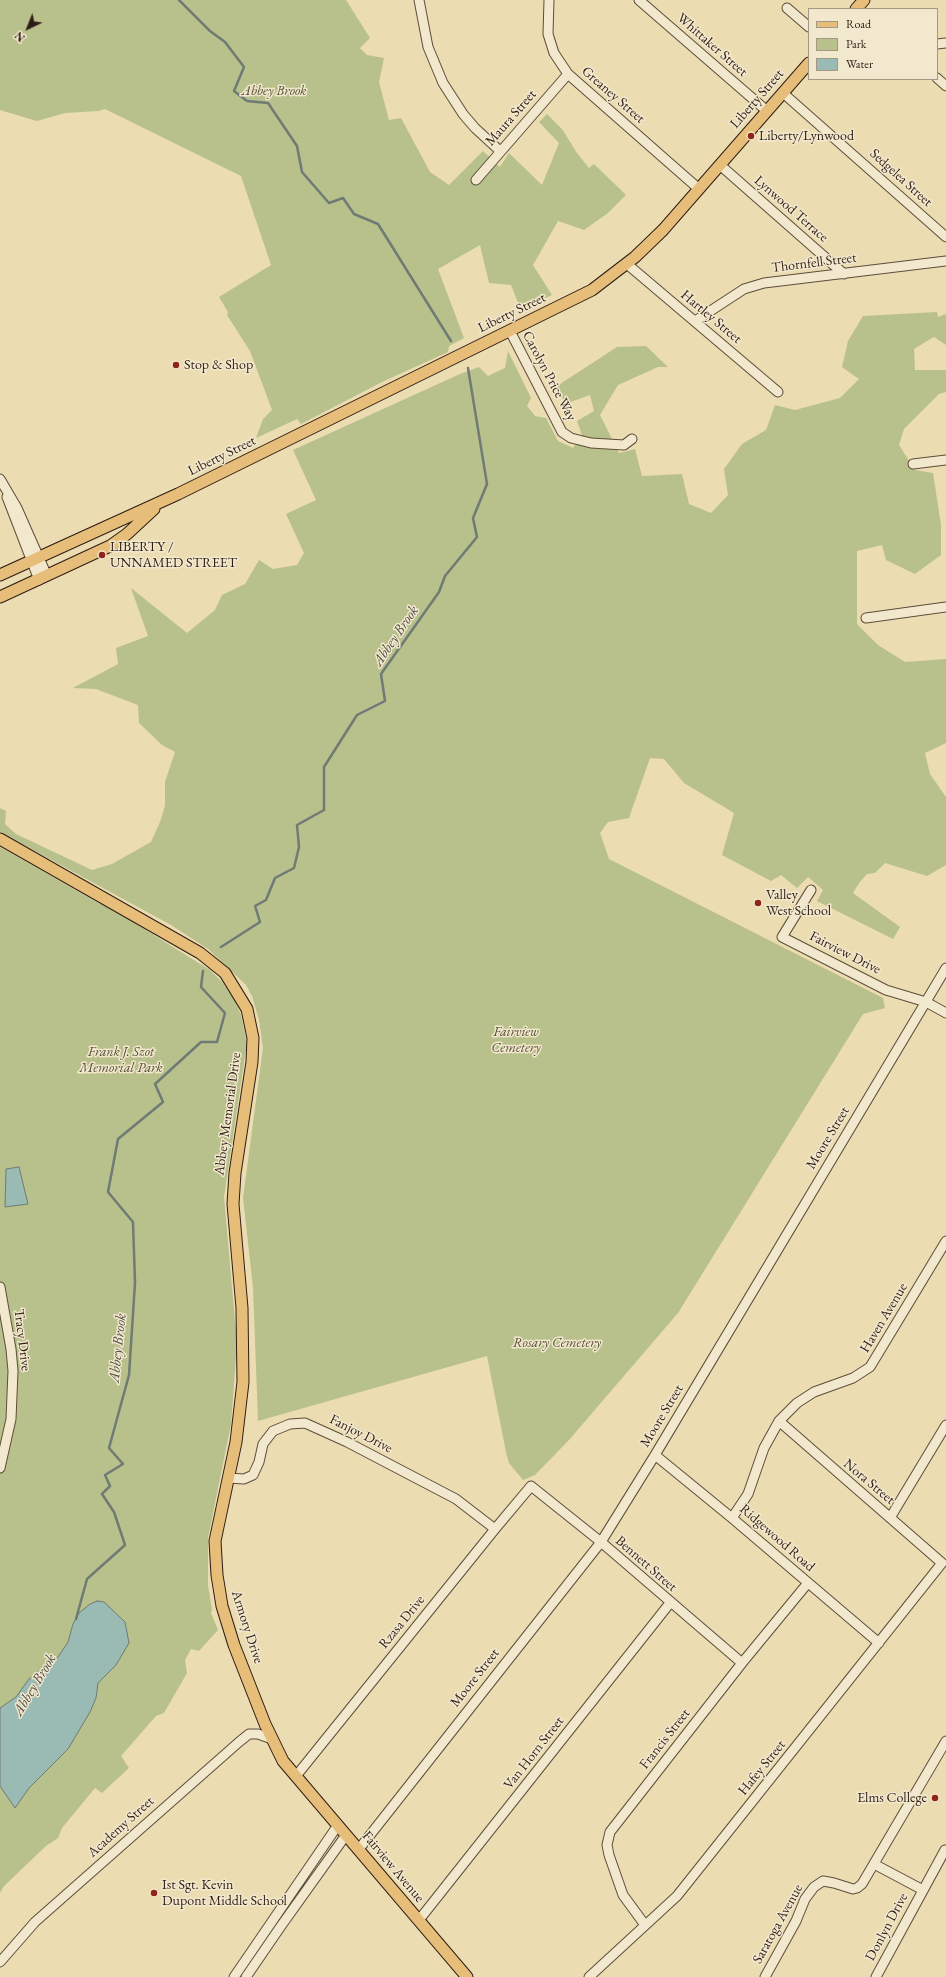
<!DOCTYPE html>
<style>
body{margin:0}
#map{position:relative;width:946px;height:1977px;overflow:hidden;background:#ebdcb2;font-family:"EB Garamond",serif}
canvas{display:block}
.legend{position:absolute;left:808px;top:8px;width:130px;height:72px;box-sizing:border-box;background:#f2e8cd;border:1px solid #a49783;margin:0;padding:5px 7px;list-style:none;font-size:12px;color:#2e1d15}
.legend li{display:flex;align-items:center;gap:8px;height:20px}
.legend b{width:20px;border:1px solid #a49783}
.north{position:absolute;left:8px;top:8px;width:40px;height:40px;-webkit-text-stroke:3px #f2e8cd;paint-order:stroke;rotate:223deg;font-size:11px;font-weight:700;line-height:16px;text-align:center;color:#2e1d15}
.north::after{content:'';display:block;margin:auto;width:14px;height:18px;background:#2e1d15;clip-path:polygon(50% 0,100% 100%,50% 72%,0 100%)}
</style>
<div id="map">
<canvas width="946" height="1977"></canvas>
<ul class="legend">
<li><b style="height:5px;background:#e6be79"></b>Road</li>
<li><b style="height:11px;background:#b8c08b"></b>Park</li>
<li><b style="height:11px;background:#9abab4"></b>Water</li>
</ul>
<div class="north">N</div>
</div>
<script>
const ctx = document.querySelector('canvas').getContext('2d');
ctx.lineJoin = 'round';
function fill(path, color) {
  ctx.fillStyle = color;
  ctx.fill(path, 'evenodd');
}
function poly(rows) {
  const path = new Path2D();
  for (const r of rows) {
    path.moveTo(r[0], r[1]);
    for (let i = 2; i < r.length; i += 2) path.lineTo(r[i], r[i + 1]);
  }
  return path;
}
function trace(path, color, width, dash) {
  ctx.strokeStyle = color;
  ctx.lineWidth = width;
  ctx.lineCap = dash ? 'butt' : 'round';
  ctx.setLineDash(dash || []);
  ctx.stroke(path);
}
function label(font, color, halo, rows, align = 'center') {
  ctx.font = font + ' "EB Garamond",serif';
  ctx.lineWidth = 3;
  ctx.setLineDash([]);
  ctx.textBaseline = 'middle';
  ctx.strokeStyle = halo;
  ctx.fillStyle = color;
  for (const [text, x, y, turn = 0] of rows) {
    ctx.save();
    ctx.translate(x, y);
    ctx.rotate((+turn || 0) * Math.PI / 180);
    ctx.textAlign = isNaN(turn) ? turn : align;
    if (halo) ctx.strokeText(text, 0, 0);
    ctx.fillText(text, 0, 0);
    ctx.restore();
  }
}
const green = poly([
 [0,0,346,0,370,38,360,48,367,55,384,58,379,82,389,120,401,118,430,172,449,185,483,151,500,167,509,153,542,185,559,143,539,122,547,114,562,129,577,153,589,168,594,164,626,195,608,213,584,230,558,221,533,265,552,295,521,310,511,285,489,283,480,245,438,269,464,338,449,346,448,352,382,382,301,424,297,419,256,438,263,419,272,410,250,351,227,315,228,312,219,297,271,265,241,176,105,109,99,111,65,113,37,121,0,110],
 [937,312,938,317,946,314,946,345,934,337,914,349,915,370,946,370,946,392,939,394,904,429,899,445,915,470,933,473,941,525,941,555,915,574,886,560,882,545,857,551,857,624,878,645,905,662,946,659,946,743,925,753,930,774,946,797,946,865,927,876,885,863,875,873,867,874,859,883,853,893,900,927,893,939,817,901,823,890,808,877,797,888,781,875,771,881,722,855,734,813,684,783,664,759,650,758,629,818,608,822,600,833,609,859,883,998,885,1008,863,1014,678,1313,569,1440,535,1475,523,1480,509,1463,506,1452,487,1356,258,1421,253,1287,243,1198,263,1048,259,1020,252,996,246,985,208,949,171,925,0,832,0,808,6,811,5,824,16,834,92,870,112,864,151,842,160,822,165,806,165,782,175,752,162,745,139,723,138,705,96,689,73,688,118,664,116,648,148,636,131,588,187,633,215,610,222,595,245,584,259,560,273,569,297,565,304,553,286,514,316,500,293,450,460,374,479,367,488,376,505,368,508,351,531,398,527,406,535,416,546,418,558,441,573,448,582,435,577,421,594,411,590,395,565,404,557,386,617,347,646,346,668,367,658,367,618,385,600,415,619,453,635,449,642,476,682,474,689,504,711,513,728,495,724,469,742,444,766,430,775,405,795,410,840,398,859,379,842,367,848,341,863,316],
 [0,847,100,904,99,901,210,970,222,982,235,1001,241,1015,247,1043,224,1197,237,1343,231,1424,208,1538,208,1585,212,1610,211,1613,218,1630,199,1651,191,1649,185,1660,187,1673,164,1713,156,1716,121,1756,129,1768,102,1793,95,1788,62,1828,58,1838,46,1846,4,1886,0,1893]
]);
const water = poly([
 [19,1167,28,1204,5,1207,6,1169,19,1167],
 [97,1601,104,1602,125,1622,129,1643,116,1665,98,1683,96,1698,90,1712,68,1749,29,1788,15,1808,0,1786,0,1708,16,1697,29,1679,58,1657,68,1642,73,1624,79,1613,90,1604,97,1601]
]);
const stream = poly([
 [179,0,210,31,225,42,244,67,234,91,247,101,268,103,297,146,302,172,329,203,343,198,354,214,378,224,451,341],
 [221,947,260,922,255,906,266,900,275,878,294,868,299,847,297,825,324,810,324,767,357,715,385,701,381,674,439,592,445,576,477,537,473,518,487,484,468,368],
 [76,1619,87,1579,125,1545,114,1512,102,1494,110,1486,105,1475,123,1464,109,1448,129,1375,135,1283,133,1222,108,1192,118,1139,163,1102,155,1084,201,1042,217,1042,225,1013,201,987,203,971]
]);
const minor = poly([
 [419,0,428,47,443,83,463,114,475,128,500,151],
 [549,0,548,34,554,53,568,74,699,189],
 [639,0,767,111],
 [787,8,809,27],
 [937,44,946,43],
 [937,78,946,86],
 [783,93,946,237],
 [720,165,844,274],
 [476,180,568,74],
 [627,264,778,392],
 [695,321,744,289,764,283,946,261],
 [510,331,562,432,571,438,591,443,624,445,632,439],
 [913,464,946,460],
 [0,479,17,508,47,576],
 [7,497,39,580],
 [866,618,946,607],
 [811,890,782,937,886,990,926,1002,946,1013],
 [0,1287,11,1349,13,1371,11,1419,0,1468],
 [655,1455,732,1518,879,1643],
 [228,1478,244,1479,253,1475,259,1462,263,1444,273,1431,290,1424,305,1423,347,1442,456,1499,495,1529],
 [732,1518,748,1494,764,1448,779,1421,797,1403,814,1392,853,1378,870,1367,946,1241],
 [890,1518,946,1425],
 [296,1776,495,1529,531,1486,601,1542,742,1663],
 [359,1849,601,1542,655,1455,946,968],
 [874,1864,923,1890],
 [419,1920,670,1603],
 [645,1925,623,1895,609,1855,607,1845,610,1832,742,1663,807,1584],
 [0,1962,35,1922,239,1742,249,1734,258,1734,272,1739],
 [234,1977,338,1825],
 [246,1977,281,1926,346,1835],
 [589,1977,677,1896,942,1563,779,1421],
 [765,1977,796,1921,805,1899,814,1887,823,1881,834,1883,853,1889,857,1888,862,1884,946,1741],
 [876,1977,945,1850]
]);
const major = poly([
 [856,9,864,0],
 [0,575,178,494,592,290,635,257,663,230,809,63],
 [0,597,110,546,127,534,154,509],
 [0,839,200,953,225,973,247,1009,253,1038,252,1062,235,1173,233,1204,242,1308,243,1382,236,1442,215,1541,217,1575,222,1606,234,1645,265,1724,283,1761,467,1977]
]);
const markers = [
 [751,136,4,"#8f2418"],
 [176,365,4,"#8f2418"],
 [102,555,4,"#8f2418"],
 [758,903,4,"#8f2418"],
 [935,1798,4,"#8f2418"],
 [154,1893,4,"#8f2418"]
];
const streetNames = [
 ["Whittaker Street",712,45,41],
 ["Greaney Street",613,95,41],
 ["Liberty Street",757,99,-49],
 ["Maura Street",511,118,-49],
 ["Sedgelea Street",901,178,42],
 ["Lynwood Terrace",791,209,41],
 ["Thornfell Street",814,263,-7],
 ["Liberty Street",512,313,-26],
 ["Hartley Street",711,317,40],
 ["Carolyn Price Way",549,376,62],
 ["Liberty Street",222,456,-26],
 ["Fairview Drive",845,953,27],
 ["Abbey Memorial Drive",228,1114,-82],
 ["Moore Street",828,1138,-59],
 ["Haven Avenue",884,1318,-59],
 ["Tracy Drive",22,1340,83],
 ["Moore Street",662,1416,-59],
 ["Fanjoy Drive",361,1434,27],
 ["Nora Street",869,1482,40],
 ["Ridgewood Road",777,1538,41],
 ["Bennett Street",646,1564,41],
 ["Rzasa Drive",402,1622,-51],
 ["Armory Drive",247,1627,72],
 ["Moore Street",475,1678,-52],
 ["Francis Street",665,1739,-52],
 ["Van Horn Street",534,1753,-52],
 ["Hafey Street",762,1768,-51],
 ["Academy Street",121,1827,-42],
 ["Fairview Avenue",393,1867,50],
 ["Saratoga Avenue",778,1924,-61],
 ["Donlyn Drive",887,1927,-62]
];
const parkNames = [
 ["Abbey Brook",274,91],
 ["Fairview",516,1032],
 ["Cemetery",516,1048],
 ["Frank J. Szot",121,1052],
 ["Memorial Park",121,1068],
 ["Rosary Cemetery",557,1343]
];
const poiNames = [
 ["Liberty/Lynwood",759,136],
 ["Stop & Shop",184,365],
 ["LIBERTY /",110,547],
 ["UNNAMED STREET",110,563],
 ["Valley",766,895],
 ["West School",766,911],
 ["Elms College",927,1798,"right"],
 ["Ist Sgt. Kevin",162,1885],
 ["Dupont Middle School",162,1901]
];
const waterNames = [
 ["Abbey Brook",396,636,-56],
 ["Abbey Brook",118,1348,-84],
 ["Abbey Brook",35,1685,-59]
];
fill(green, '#b8c08b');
fill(water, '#9abab4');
trace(water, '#6f7b74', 1);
trace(stream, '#6f7b74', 2.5);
trace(minor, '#5d4d3c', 11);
trace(major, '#2e1d15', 13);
trace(minor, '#f2e8cd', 9);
trace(major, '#e6be79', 11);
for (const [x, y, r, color] of markers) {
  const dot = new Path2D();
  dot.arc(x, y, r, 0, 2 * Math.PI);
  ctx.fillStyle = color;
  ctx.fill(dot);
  trace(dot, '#f2e8cd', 1.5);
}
label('14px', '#2e1d15', '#f2e8cd', streetNames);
label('italic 14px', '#574e38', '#f2e8cd', parkNames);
label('14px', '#2e1d15', '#f2e8cd', poiNames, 'left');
label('italic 15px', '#4e4c45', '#f2e8cd', waterNames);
</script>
